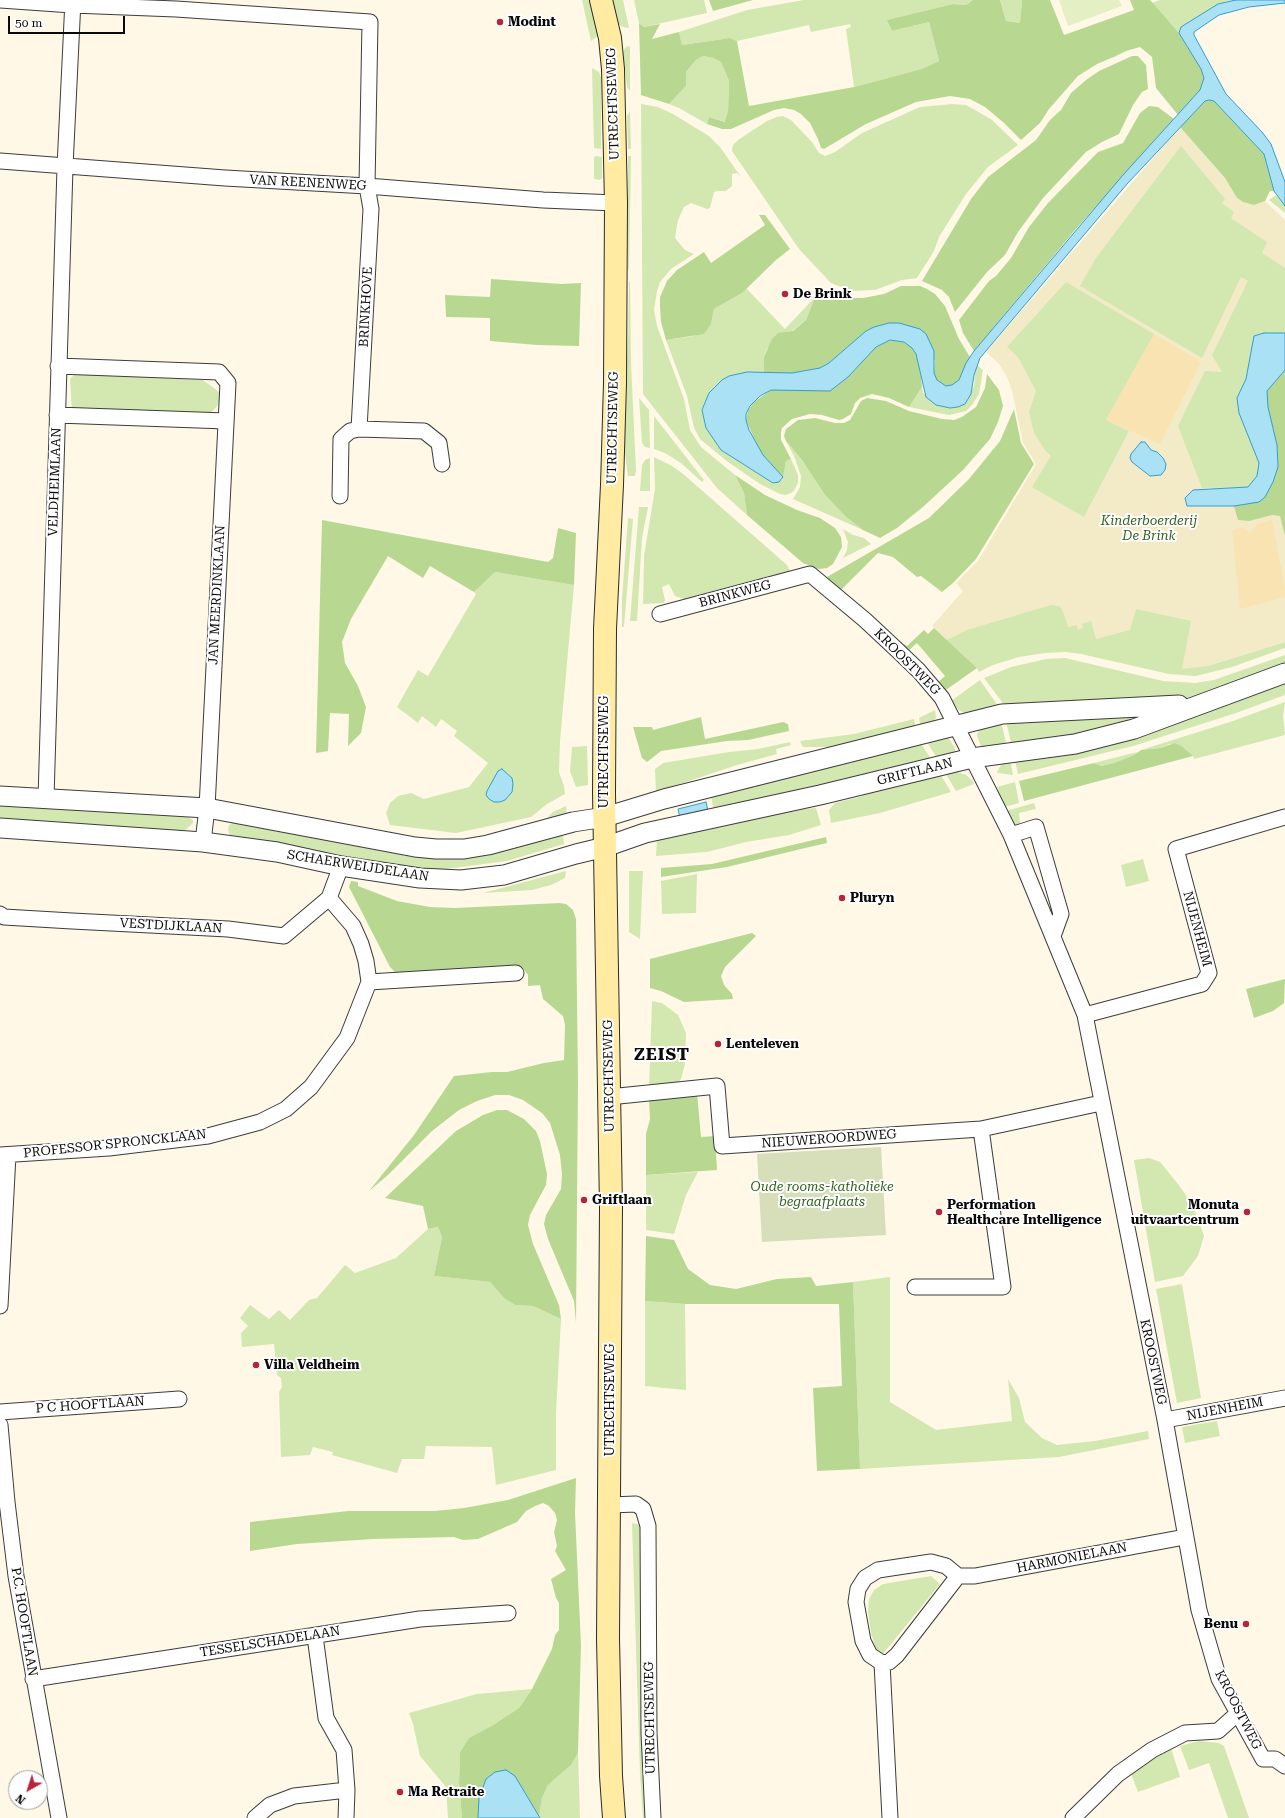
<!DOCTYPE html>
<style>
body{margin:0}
#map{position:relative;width:1285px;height:1818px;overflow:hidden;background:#fff8e6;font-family:"Roboto Serif",serif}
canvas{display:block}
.north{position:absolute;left:8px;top:1770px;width:40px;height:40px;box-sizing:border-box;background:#fff;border:1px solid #9d9d9d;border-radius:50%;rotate:219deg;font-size:11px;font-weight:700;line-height:16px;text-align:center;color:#090909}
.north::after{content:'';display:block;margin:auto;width:14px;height:18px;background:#b72439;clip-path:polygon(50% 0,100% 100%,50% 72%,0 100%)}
.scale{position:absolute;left:8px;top:16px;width:117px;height:18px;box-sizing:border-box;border:2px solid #090909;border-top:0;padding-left:5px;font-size:12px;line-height:14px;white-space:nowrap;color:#090909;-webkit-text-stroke:3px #fff;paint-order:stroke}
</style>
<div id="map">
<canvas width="1285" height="1818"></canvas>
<div class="north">N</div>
<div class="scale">50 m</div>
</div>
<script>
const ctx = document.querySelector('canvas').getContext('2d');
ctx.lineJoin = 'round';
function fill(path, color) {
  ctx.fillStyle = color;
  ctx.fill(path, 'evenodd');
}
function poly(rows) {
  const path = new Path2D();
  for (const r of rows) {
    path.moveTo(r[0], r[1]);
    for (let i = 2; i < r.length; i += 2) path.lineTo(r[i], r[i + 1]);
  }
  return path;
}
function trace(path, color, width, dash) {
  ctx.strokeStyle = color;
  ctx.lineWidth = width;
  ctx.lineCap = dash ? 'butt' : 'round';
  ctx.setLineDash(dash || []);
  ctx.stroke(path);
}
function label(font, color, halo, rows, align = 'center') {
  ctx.font = font + ' "Roboto Serif",serif';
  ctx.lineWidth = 4;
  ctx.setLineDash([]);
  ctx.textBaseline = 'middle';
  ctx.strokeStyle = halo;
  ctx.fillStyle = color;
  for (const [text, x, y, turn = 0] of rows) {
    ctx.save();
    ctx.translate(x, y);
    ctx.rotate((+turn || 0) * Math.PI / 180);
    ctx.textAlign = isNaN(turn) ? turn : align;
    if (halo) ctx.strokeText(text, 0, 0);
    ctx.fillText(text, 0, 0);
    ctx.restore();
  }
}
const farmland = poly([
 [1180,127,1225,178,1237,198,1243,202,1254,205,1265,201,1285,220,1285,301,1273,482,1285,536,1285,642,1208,666,1196,669,1181,669,1056,646,977,668,932,626,963,591,956,583,978,561,1036,464,1023,443,1012,391,1007,377,999,364,986,352]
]);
const green = poly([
 [582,0,592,0,599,35,591,41],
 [610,0,623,0,629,28,623,27,617,23],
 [634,0,704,0,707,13,644,27,639,23],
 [804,0,973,0,966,5,953,4,888,20,892,31,929,22,939,61,923,69,854,87,846,29,851,27,850,24,811,32,809,25,737,41,730,38,682,45,679,32,747,10],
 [1000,0,1022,0,1020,23,1006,21],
 [1160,0,1236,0,1224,2,1181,27,1179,33,1151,3],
 [628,46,630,47,630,91,627,87,623,52,625,48],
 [703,56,713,58,721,62,729,81,728,111,726,122,709,117,707,124,679,108,669,104,686,86,686,72,696,60],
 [592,68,599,72,601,78,601,149,594,148],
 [641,104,658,107,673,114,709,136,720,147,741,177,737,173,732,174,732,186,726,191,717,191,714,192,710,208,707,209,691,203,684,207,678,220,675,238,685,250,694,254,671,269,660,282,657,291,654,310,657,326,684,399,690,430,701,447,735,475,744,493,747,515,717,488,643,394],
 [952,104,966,105,977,111,992,120,1018,145,988,167,966,194,939,237,934,251,917,278,902,280,875,290,852,291,831,283,799,249,732,151,733,145,738,140,767,121,777,117,783,116,791,120,812,142,819,153,825,156,835,152,862,133,920,107],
 [630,111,631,149,628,149,627,116],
 [1181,146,1225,199,1222,203,1234,212,1231,218,1267,242,1262,253,1285,268,1285,333,1264,333,1254,336,1246,379,1237,398,1239,413,1259,463,1257,476,1248,487,1202,488,1178,426,1205,371,1222,372,1212,355,1248,281,1241,277,1202,358,1080,286,1096,258],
 [596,156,602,157,602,178,600,180,594,179,594,157],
 [628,156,631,156,629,270,628,269],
 [1276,195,1285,206,1285,213,1269,200],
 [629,281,630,282,631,363,636,471,635,476,628,476,623,438,628,339],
 [1066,282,1154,334,1106,420,1129,431,1084,517,1032,487,1051,456,1045,450,1034,433,1029,412,1036,391,1018,357,1007,347],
 [746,288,785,329,815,297,806,320,792,331,786,332,767,349,764,357,764,373,747,372,709,393,702,410,706,428,721,450,773,483,782,480,786,461,791,459,798,475,798,483,793,492,786,495,780,494,760,484,728,462,700,439,694,428,687,396,666,340,694,336,711,324,714,309,742,293],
 [976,364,983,370,979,394,972,405,966,411,949,415,909,407,922,387,923,393,950,408,958,407,965,404,974,386],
 [75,374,203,380,219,392,220,398,217,406,209,415,72,412,70,379],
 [639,398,649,410,650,448,645,447,642,443],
 [654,416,704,480,702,482,681,463,665,453,654,449],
 [786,441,802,460,825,495,846,517,863,530,793,499,800,487,801,476,794,456],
 [654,457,672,466,682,473,787,565,790,571,786,575,687,600,675,596,669,584,662,587,665,600,664,603,643,604,644,556,655,489],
 [650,458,650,491,640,491,642,465,645,460],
 [639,507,648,507,642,538,637,621,630,621],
 [628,518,633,519,624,627,622,627,622,598],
 [843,529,853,535,864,538,871,544,843,558,847,550,848,542],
 [495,572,574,585,560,741,559,772,564,786,565,794,547,804,531,817,456,833,390,825,386,813,390,803,398,796,411,793,424,799,469,787,488,763,454,736,457,731,441,719,436,727,422,716,418,723,397,707,418,670,428,676,476,594,474,592],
 [1051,605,1059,606,1062,609,1068,627,1077,625,1078,630,1083,628,1082,624,1091,621,1096,639,1130,630,1136,609,1191,621,1182,669,1208,666,1285,642,1285,648,1232,667,1196,676,1169,674,1081,654,1066,652,1045,653,1019,657,993,665,979,672,977,668,947,640,967,630],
 [1285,655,1285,666,1191,699,1005,712,1002,702,984,678,1011,667,1046,659,1065,658,1163,681,1195,683,1214,680],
 [980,680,996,703,1000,713,966,714,959,710,951,701],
 [1285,683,1285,695,1236,713,1133,746,1018,774,1015,760],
 [1285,702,1283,717,1285,735,1194,759,1193,756,1170,744,1160,748,1141,750,1230,722],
 [935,710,936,718,933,722,921,729,919,718],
 [1154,712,1101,733,1012,747,1006,721],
 [914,719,916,731,837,747,803,747,800,741,854,734],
 [1001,721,1007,748,982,749,977,736,979,728],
 [947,736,955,748,955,754,940,763,925,739],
 [790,742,791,745,776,749,777,754,737,765,656,792,655,769,663,763,729,752,758,749],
 [920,742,935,765,715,814,711,797],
 [587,746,588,785,576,787,570,771,572,747],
 [1137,752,1134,755,1114,763,1100,766,1094,763],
 [1010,759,1013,775,998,773,997,772,1001,765],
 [951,770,966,775,973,781,974,784,956,791,944,771],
 [939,772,951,792,880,813,831,823,829,810,835,803,863,796,862,792],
 [1015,782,1019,803,1004,807,997,787],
 [1034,803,1036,809,1019,813,1020,824,1017,826,1013,825,1006,811],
 [0,805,185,815,193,820,193,823,183,832,0,822],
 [802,805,803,809,816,808,821,825,789,835,746,842,707,852,656,856,657,840],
 [566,806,567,818,539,826,553,812],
 [237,821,417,851,563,834,564,844,507,861,438,870,405,868,230,835,228,830,229,825],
 [1143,859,1149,881,1126,887,1121,865],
 [566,871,565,878,551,885,532,890,483,893],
 [629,871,643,871,640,939,629,932],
 [697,874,696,913,662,914,661,881],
 [652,1001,662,1003,678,1015,686,1033,685,1064,681,1079,675,1087,649,1088],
 [1149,1158,1160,1162,1178,1184,1192,1204,1204,1236,1198,1256,1183,1276,1155,1282,1134,1160],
 [698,1172,686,1195,674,1234,646,1230,646,1175],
 [438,1227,442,1237,434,1276,490,1282,504,1298,515,1305,533,1306,561,1319,556,1413,556,1470,496,1485,492,1447,426,1446,424,1459,402,1459,397,1473,332,1455,333,1452,313,1447,310,1455,281,1457,279,1392,282,1387,281,1378,277,1375,274,1344,242,1347,241,1333,248,1326,240,1318,250,1305,269,1319,279,1310,290,1320,309,1300,317,1298,345,1265,355,1273,396,1258,428,1229],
 [890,1277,890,1402,936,1430,1012,1421,1008,1379,1019,1398,1025,1422,1042,1438,1057,1445,1095,1441,1148,1431,1149,1439,1059,1457,860,1469,853,1282],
 [1182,1284,1201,1398,1177,1403,1156,1289],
 [645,1301,685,1304,686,1390,645,1386],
 [1217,1421,1220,1436,1185,1443,1182,1427],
 [632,1523,641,1525,651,1818,643,1818,640,1774],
 [931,1576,940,1584,882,1655,877,1652,871,1633,868,1612,869,1599,874,1590,883,1584],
 [532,1689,519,1708,493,1725,469,1738,460,1752,459,1783,462,1818,448,1818,446,1787,420,1756,413,1724,409,1713,477,1694],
 [1199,1741,1219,1743,1224,1746,1249,1818,1228,1818,1209,1763,1189,1770,1180,1746],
 [1171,1748,1180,1777,1138,1792,1131,1774],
 [578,1753,580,1818,540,1818,539,1816,542,1798,548,1785,571,1765]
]);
const forest = poly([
 [709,0,753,0,713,11],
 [973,0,1000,0,1006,21,1020,23,1022,0,1050,0,1064,35,1134,10,1130,0,1150,0,1179,33,1201,69,1204,78,1203,84,1200,90,1178,115,1156,88,1152,57,1140,47,1126,51,1116,56,1097,64,1078,76,1049,109,1040,123,1021,140,1004,123,985,107,970,99,950,96,916,102,866,124,824,149,821,148,818,139,810,123,801,114,794,110,784,108,774,110,731,129,722,129,707,124,709,117,725,122,728,111,729,81,721,62,713,58,703,56,696,60,686,72,686,86,669,104,641,95,639,23,644,27,660,24,652,39,679,32,682,45,730,38,737,41,749,106,854,87,922,69,939,61,929,22,892,31,887,20,953,4,966,5],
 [1132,56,1138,56,1146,65,1148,89,1142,92,1133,105,1119,134,1102,142,1086,152,1043,198,1018,232,1005,255,987,272,955,312,949,297,942,290,922,281,971,199,988,177,1036,140,1050,120,1061,110,1071,93,1086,80,1099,71],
 [1209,100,1214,101,1264,154,1274,191,1270,191,1265,201,1254,205,1243,202,1237,198,1225,178,1180,127,1205,101],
 [1149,106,1158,107,1174,119,1075,230,974,351,963,333,959,320,989,281,996,276,1011,258,1029,227,1048,203,1098,152,1123,143,1140,113],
 [759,215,765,215,790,249,776,260,742,293,714,309,711,324,704,334,666,340,661,322,660,306,660,297,667,281,677,270,704,252,711,263,765,225],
 [491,279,561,284,581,283,579,346,537,345,490,341,490,318,446,317,445,295,490,297],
 [901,286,920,286,927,289,935,294,945,306,959,339,970,357,959,380,952,385,946,386,937,380,934,373,935,360,889,323,874,327,866,331,829,363,820,368,792,373,764,373,764,357,772,339,778,333,793,331,806,320,815,297,829,292,846,298,863,298,884,294],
 [890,340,904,342,912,348,916,354,921,376,922,387,909,407,889,398,872,394,860,398,855,403,851,414,843,419,839,420,822,415,810,414,792,419,782,428,781,432,781,440,791,459,786,461,783,477,763,455,756,443,746,420,748,410,755,401,771,390,830,390,848,377,876,347],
 [1285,370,1285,536,1280,516,1272,515,1249,521,1238,520,1234,506,1259,502,1265,497,1273,482,1278,467,1277,445,1268,407,1267,391],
 [987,374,999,390,1003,406,998,422,990,439,963,470,924,506,897,528,880,538,863,530,846,517,825,495,802,460,786,441,784,436,786,429,798,420,815,418,835,423,844,423,850,420,861,401,867,398,886,401,909,411,942,419,954,420,962,417,976,407,985,388],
 [1014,409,1021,443,1034,464,976,559,953,583,942,592,921,576,917,577,893,557,878,553,841,590,827,577,929,518,969,479,1000,441],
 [735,475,765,495,797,510,820,518,835,528,841,537,842,547,833,564,827,568,819,569,803,563,747,515,744,493],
 [322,520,548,562,553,558,558,528,576,533,574,585,495,572,474,592,430,566,423,578,388,556,351,619,342,642,345,663,358,686,366,707,361,733,348,746,349,714,330,713,328,751,316,753],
 [934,628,977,668,943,692,937,683,945,676,917,643,908,651,903,646,904,644,907,646,924,630,928,634],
 [701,717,705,739,783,722,788,724,789,731,748,740,727,741,661,751,647,762,642,758,633,727,652,727,653,730],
 [1175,743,1181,746,1193,756,1024,801,1019,781,1094,763,1101,766,1114,763,1134,755,1141,750,1160,748],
 [826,837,827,843,801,849,727,867,661,877,661,868,712,864],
 [351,881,358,882,358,886,397,901,430,907,455,908,560,903,566,904,573,910,576,919,578,1080,576,1323,574,1301,548,1239,544,1224,546,1215,561,1189,562,1174,560,1155,550,1123,542,1113,523,1100,509,1095,495,1095,477,1101,459,1110,432,1131,388,1175,369,1191,414,1135,454,1076,492,1072,507,1072,544,1063,564,1060,565,1025,563,1016,543,999,540,985,528,986,528,975,522,967,409,977,398,975,390,967,349,887],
 [752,933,756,936,725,967,721,976,724,985,732,994,733,999,684,1002,661,991,650,988,650,959],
 [1285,979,1284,1003,1273,1011,1254,1018,1246,989],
 [697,1093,701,1137,715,1136,717,1170,646,1175,646,1134,650,1119,649,1099],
 [497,1110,507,1110,524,1119,536,1131,540,1141,547,1174,546,1185,530,1215,528,1225,533,1244,559,1305,561,1319,533,1306,515,1305,504,1298,490,1282,434,1276,442,1237,438,1227,428,1229,423,1206,385,1198,456,1131,483,1115],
 [646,1236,674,1240,688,1269,710,1285,736,1289,777,1279,811,1277,816,1286,853,1282,860,1469,817,1471,813,1388,842,1386,839,1304,685,1304,645,1301],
 [576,1478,575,1513,581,1645,578,1753,571,1765,548,1785,542,1798,539,1816,515,1776,478,1816,478,1818,462,1818,459,1783,460,1752,469,1738,493,1725,519,1708,532,1689,552,1649,555,1635,559,1630,559,1603,556,1598,551,1579,566,1570,555,1551,557,1546,554,1532,557,1520,555,1513,549,1506,543,1503,535,1506,526,1511,517,1522,478,1539,463,1540,454,1537,373,1539,297,1544,250,1551,250,1522,348,1511,435,1511,464,1508,508,1500]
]);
const sand = poly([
 [1154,334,1201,362,1160,444,1106,420],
 [1272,520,1285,587,1285,597,1240,609,1232,530,1243,527,1250,533,1257,524]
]);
const cemetery = poly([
 [881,1147,886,1235,762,1242,757,1154]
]);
const pitch = poly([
 [1059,0,1119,0,1122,6,1068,26]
]);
const water = poly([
 [1236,0,1285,0,1285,3,1249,7,1219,15,1194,32,1194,35,1226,94,1262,132,1271,144,1285,182,1285,206,1274,191,1264,154,1214,101,1209,100,1205,101,1127,184,980,358,974,375,971,394,965,404,958,407,950,408,936,405,926,397,916,354,912,348,904,342,890,340,876,347,848,377,830,391,771,390,760,396,750,406,746,414,746,420,749,430,763,455,783,477,779,482,773,483,721,450,706,428,702,410,709,393,722,380,729,376,747,372,792,373,820,368,829,363,866,331,874,327,889,323,899,323,920,329,926,334,934,351,934,373,937,380,946,386,952,385,959,380,966,363,974,351,1123,175,1200,90,1204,78,1201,69,1179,33,1181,27,1218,4,1236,0],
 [1264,333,1285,333,1285,370,1267,391,1268,407,1277,445,1278,467,1273,482,1265,497,1259,502,1234,506,1187,506,1185,498,1193,490,1248,487,1257,476,1259,463,1239,413,1237,398,1246,379,1254,336,1264,333],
 [1141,442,1145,442,1151,450,1157,452,1163,458,1166,464,1165,470,1161,475,1150,476,1132,462,1130,458,1131,454,1141,442],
 [502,769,512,778,513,784,512,792,505,800,500,802,494,802,489,799,486,795,487,791,498,771,502,769],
 [706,802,708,811,680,818,678,809,706,802],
 [506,1770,515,1776,540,1818,478,1818,479,1798,486,1779,495,1772,506,1770]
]);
const minor = poly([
 [0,0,72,5,176,9,370,22,367,186,371,209,359,429,350,431,341,439,340,496],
 [0,161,225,178,367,186,543,200,616,203],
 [58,366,219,372,228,383,207,808,203,842],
 [57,415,226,421],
 [359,429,424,431,439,443,442,464],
 [660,614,810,574,865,620,895,648,919,671,942,698,1011,835,1085,1015,1165,1420,1199,1610,1219,1679,1263,1759,1275,1759,1285,1766],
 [46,798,65,167,73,0],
 [1011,835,1036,827,1061,914,1053,936],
 [0,914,4,917,72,921,228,929,284,936,329,898],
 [369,982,516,973],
 [1085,1015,1202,984,1209,973,1176,849,1285,817],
 [609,1097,717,1086,722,1146,981,1129,1101,1103],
 [0,1155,109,1148,208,1136,260,1122,286,1109,311,1087,347,1038,369,982,366,961,361,944,353,926,329,898,341,866],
 [915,1287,1003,1287,981,1129],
 [0,1306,8,1155],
 [0,1412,179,1399],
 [1165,1420,1285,1398],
 [0,1425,7,1502,16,1576,59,1818],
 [610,1505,636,1504,643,1509,648,1526,649,1733,653,1818],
 [315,1636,326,1718,344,1750,347,1790,346,1818],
 [882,1663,889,1662,897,1655,958,1576,975,1576,1185,1537],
 [33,1679,420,1619,508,1613],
 [255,1818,270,1805,294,1796,347,1790],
 [890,1818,882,1663,870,1655,863,1641,856,1602,858,1589,865,1578,878,1570,931,1562,946,1566,958,1576],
 [1073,1818,1118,1774,1152,1750,1185,1733,1218,1731,1238,1713]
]);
const tertiary = poly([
 [0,796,207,808,415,847,436,849,464,849,488,845,573,822,605,817,664,799,1002,714,1179,705],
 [0,828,203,842,277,852,341,866,420,878,461,880,504,875,576,854,605,847,645,833,820,795,972,758,1075,744,1134,729,1285,673]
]);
const secondary = poly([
 [601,0,610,38,613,69,616,203,615,383,612,485,605,629,604,793,611,1208,608,1639,611,1776,614,1818]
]);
const markers = [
 [500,22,4,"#b72439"],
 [785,294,4,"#b72439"],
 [842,898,4,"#b72439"],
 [718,1044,4,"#b72439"],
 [584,1200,4,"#b72439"],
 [939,1212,4,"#b72439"],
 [1247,1212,4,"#b72439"],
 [256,1365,4,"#b72439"],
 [1246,1624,4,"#b72439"],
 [400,1792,4,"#b72439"]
];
const poiNames = [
 ["Modint",508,22],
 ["De Brink",793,294],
 ["Pluryn",850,898],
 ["Lenteleven",726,1044],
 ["Griftlaan",592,1200],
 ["Performation",947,1205],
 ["Healthcare Intelligence",947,1220],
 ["Monuta",1239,1205,"right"],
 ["uitvaartcentrum",1239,1220,"right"],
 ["Villa Veldheim",264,1365],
 ["Benu",1238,1624,"right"],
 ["Ma Retraite",408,1792]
];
const streetNames = [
 ["UTRECHTSEWEG",613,104,-92],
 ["VAN REENENWEG",308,183,3],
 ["BRINKHOVE",366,307,-87],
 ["UTRECHTSEWEG",613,428,-89],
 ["VELDHEIMLAAN",55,482,-88],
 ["BRINKWEG",735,594,-15],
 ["JAN MEERDINKLAAN",217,595,-87],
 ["KROOSTWEG",907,662,45],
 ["UTRECHTSEWEG",604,752,-90],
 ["GRIFTLAAN",915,772,-14],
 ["SCHAERWEIJDELAAN",358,866,9],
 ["VESTDIJKLAAN",171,926,3],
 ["NIJENHEIM",1197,929,75],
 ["UTRECHTSEWEG",609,1076,-91],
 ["NIEUWEROORDWEG",829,1139,-4],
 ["PROFESSOR SPRONCKLAAN",115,1144,-6],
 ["KROOSTWEG",1153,1362,78],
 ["UTRECHTSEWEG",610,1400,-90],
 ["P C HOOFTLAAN",90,1405,-4],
 ["NIJENHEIM",1225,1409,-11],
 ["HARMONIELAAN",1072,1558,-11],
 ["P.C. HOOFTLAAN",24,1622,81],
 ["TESSELSCHADELAAN",270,1642,-9],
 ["KROOSTWEG",1238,1710,63],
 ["UTRECHTSEWEG",650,1718,-91]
];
const parkNames = [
 ["Kinderboerderij",1149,521],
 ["De Brink",1149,536],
 ["Oude rooms-katholieke",822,1187],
 ["begraafplaats",822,1202]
];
const districtNames = [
 ["ZEIST",662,1055]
];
fill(farmland, '#f3ebc7');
fill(green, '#d3e7b1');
fill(forest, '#b8d891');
fill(sand, '#fae3b3');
fill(cemetery, '#d6deba');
fill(pitch, '#e4efc3');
fill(water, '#abe1f5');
trace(water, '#339ecb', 1);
trace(minor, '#3c3c3c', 17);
trace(tertiary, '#3c3c3c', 21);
trace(secondary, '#2b2b2b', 24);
trace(minor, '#fff', 15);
trace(tertiary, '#fff', 19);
trace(secondary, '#ffeba1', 22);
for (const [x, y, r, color] of markers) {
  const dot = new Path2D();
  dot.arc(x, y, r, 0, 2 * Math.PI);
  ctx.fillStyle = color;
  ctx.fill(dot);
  trace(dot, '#fff', 1.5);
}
label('bold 13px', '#090909', '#fff', poiNames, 'left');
label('13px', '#090909', '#fff', streetNames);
label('italic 13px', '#305f1c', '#fff', parkNames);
ctx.letterSpacing = '1px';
label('bold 17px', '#090909', '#fff', districtNames);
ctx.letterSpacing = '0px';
</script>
